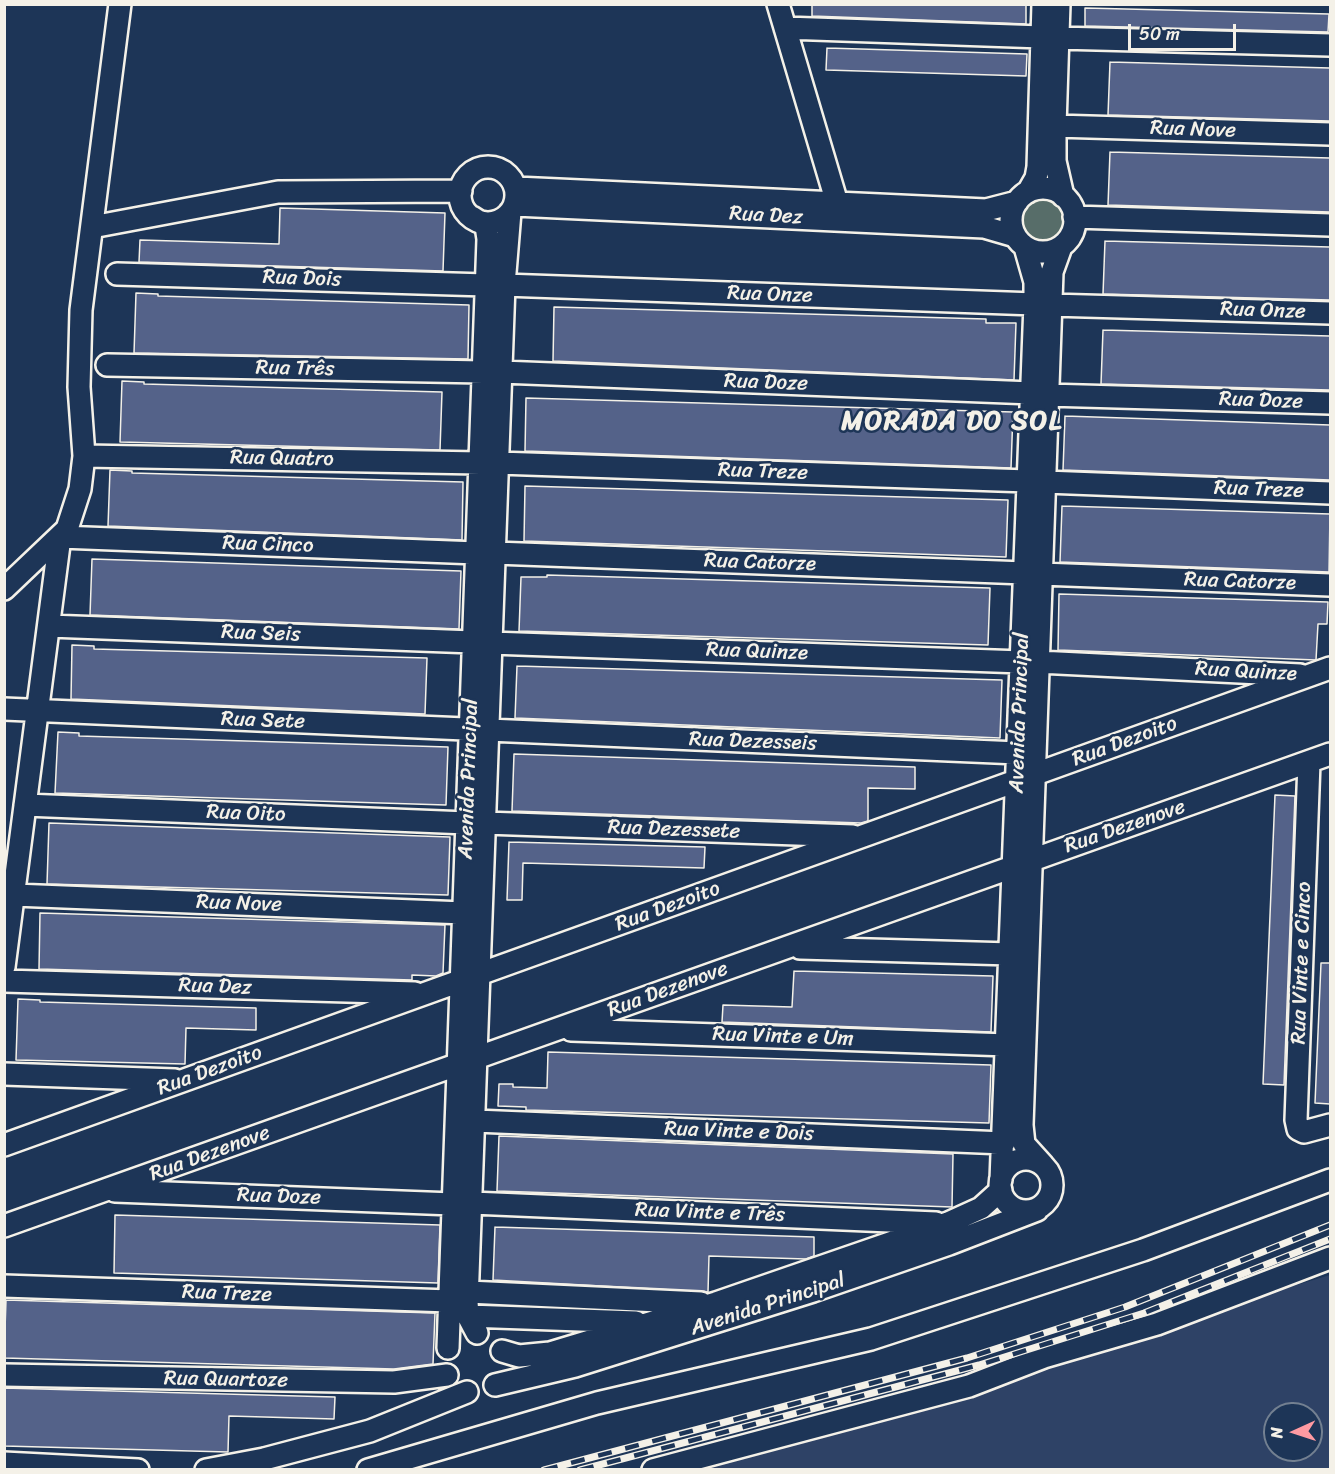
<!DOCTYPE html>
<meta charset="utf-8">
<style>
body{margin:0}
#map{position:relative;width:1335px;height:1474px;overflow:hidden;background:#1d3557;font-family:Sriracha,sans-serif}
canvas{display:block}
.frame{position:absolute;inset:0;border:6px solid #f4f1e8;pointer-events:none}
.north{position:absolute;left:1263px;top:1402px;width:60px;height:60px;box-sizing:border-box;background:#1d3557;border:2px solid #738091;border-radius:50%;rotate:267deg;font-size:16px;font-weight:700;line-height:24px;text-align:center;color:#f4f1e8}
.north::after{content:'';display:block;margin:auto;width:21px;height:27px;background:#ff9aa2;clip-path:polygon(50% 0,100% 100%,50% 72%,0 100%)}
.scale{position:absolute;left:1128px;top:24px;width:108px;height:27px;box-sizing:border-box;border:3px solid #f4f1e8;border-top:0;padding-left:8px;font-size:18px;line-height:21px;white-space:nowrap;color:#f4f1e8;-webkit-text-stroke:4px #1d3557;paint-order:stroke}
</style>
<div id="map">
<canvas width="1335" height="1474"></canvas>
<div class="frame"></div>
<div class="north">N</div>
<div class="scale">50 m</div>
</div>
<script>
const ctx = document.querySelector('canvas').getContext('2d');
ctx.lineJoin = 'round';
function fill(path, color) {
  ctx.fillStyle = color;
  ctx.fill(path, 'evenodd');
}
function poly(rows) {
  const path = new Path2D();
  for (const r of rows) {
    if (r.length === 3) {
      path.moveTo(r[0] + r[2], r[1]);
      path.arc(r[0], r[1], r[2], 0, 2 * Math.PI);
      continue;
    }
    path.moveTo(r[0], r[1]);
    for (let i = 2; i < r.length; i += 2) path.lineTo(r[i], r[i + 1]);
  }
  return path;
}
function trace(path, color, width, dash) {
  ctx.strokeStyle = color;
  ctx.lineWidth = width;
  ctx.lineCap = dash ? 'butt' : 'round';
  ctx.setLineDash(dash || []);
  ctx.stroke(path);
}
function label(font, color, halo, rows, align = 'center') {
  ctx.font = font + ' Sriracha,sans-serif';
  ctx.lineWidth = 5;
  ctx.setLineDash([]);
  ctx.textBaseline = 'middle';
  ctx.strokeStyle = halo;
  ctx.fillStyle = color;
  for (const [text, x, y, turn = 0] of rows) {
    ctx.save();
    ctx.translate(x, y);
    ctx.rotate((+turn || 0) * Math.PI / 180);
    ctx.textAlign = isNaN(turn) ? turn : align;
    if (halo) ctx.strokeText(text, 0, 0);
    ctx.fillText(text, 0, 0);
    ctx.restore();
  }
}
const built = poly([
 [1330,1275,1330,1469,681,1469],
 [1275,1414,1311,1414,1311,1450,1275,1450]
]);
const green = poly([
 [1043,221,26]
]);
const building = poly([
 [812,4,1026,4,1026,24,812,16,812,4],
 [1085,8,1329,14,1328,32,1085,26,1085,8],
 [827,48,1027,54,1026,76,826,70,827,48],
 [1110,62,1330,68,1330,121,1108,115,1110,62],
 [1110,152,1330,158,1330,212,1108,205,1110,152],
 [280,208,445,213,443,271,139,262,140,240,279,244,280,208],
 [1105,241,1330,247,1330,300,1103,294,1105,241],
 [136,293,158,294,158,296,469,305,468,359,134,353,136,293],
 [554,307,986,319,986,323,1016,323,1014,380,553,361,554,307],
 [1103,330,1330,336,1330,390,1101,384,1103,330],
 [122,381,144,382,144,384,442,392,440,450,120,442,122,381],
 [526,398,1013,412,1011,468,525,451,526,398],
 [1065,416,1330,425,1330,480,1063,470,1065,416],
 [110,470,132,471,132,473,463,482,462,540,108,526,110,470],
 [525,486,1008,500,1006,557,524,541,525,486],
 [1062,506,1330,514,1329,572,1060,562,1062,506],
 [92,559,461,571,459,629,90,615,92,559],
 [547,575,990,588,988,645,519,631,521,577,547,577,547,575],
 [1059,594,1328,602,1327,624,1318,624,1316,660,1058,650,1059,594],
 [72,645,94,646,94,649,427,658,425,714,71,699,72,645],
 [517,666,1002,680,1000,738,515,718,517,666],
 [58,732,79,733,79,736,448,747,446,805,55,793,58,732],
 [514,754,915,767,915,789,868,788,868,821,861,823,512,811,514,754],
 [1275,795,1295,796,1284,1085,1263,1084,1275,795],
 [49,823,450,837,448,895,47,884,49,823],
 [509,842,705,847,704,868,523,863,522,900,507,900,509,842],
 [40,913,445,925,443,973,436,976,412,975,412,980,39,969,40,913],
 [1321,963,1330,963,1330,1104,1315,1103,1321,963],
 [794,971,993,976,991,1032,722,1022,723,1005,792,1007,794,971],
 [18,999,40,1000,40,1002,256,1008,256,1030,186,1028,185,1064,16,1060,18,999],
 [548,1052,991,1065,989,1123,526,1110,526,1107,498,1106,499,1084,513,1084,513,1087,547,1088,548,1052],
 [499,1136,953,1154,952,1207,497,1191,499,1136],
 [115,1215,440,1225,438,1283,114,1273,115,1215],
 [495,1227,814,1237,814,1256,806,1259,709,1256,708,1292,493,1280,495,1227],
 [6,1300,435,1313,433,1364,394,1369,4,1358,6,1300],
 [4,1388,335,1397,334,1419,229,1416,228,1452,4,1446,4,1388]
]);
const minor = poly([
 [778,4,837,203],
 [1059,4,1055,126,1055,161,1063,196],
 [785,28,1042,37],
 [1058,38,1330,45],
 [1055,126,1330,134],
 [488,195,28],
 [516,188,986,210,1017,202],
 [1043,220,32],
 [1028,192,1036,178,1038,167,1043,4],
 [515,205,984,227,1015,236],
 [1074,217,1330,225],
 [92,227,278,192,461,191],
 [117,274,486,285],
 [504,285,1035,304],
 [1051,305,1330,313],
 [107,365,483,372],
 [501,372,1032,393],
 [1047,395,1330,403],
 [84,456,480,463],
 [498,463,1028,481],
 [1045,482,1330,493],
 [60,537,477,553],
 [495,553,1025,573],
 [1041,574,1330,585],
 [4,589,67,529,80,489,84,456,79,387,81,310,120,4],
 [49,626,473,642],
 [491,643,1022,662],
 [1038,662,1300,675],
 [4,709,1018,753],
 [1309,762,1296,1120,1298,1129,1304,1132,1330,1125],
 [25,805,467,823],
 [485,823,853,836],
 [14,895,464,913],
 [800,948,1011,954],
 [4,967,60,537],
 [4,981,415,993],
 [571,1030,1008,1045],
 [4,1074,175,1080],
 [475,1121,1004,1143],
 [4,1145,1330,668],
 [1026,1185,26],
 [1043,1165,1024,1144,1022,1125,1052,272,1061,247],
 [1001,1180,1035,304,1035,282,1025,247],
 [115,1191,453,1204],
 [472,1203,936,1223],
 [4,1226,1330,754],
 [4,1286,450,1301],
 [468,1292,701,1303],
 [468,1316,636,1322],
 [477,1333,468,1316,467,1302,504,285,510,212],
 [448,1348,488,239,486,226,472,217],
 [502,1351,519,1356,550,1353,716,1303,948,1223,981,1208,1001,1190],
 [4,1375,394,1382,447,1375],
 [495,1385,575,1366,813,1291,949,1244,1037,1210],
 [4,1463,138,1470],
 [206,1470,264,1459,370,1431,467,1392],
 [368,1470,597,1403,871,1339,1143,1250,1330,1180],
 [653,1470,969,1386,1044,1357,1157,1324,1330,1258]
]);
const rail = poly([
 [544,1470,967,1358,1125,1307,1330,1225],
 [580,1470,979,1365,1144,1313,1330,1239]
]);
const streetNames = [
 ["Rua Nove",1193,130,2],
 ["Rua Dez",766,216,3],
 ["Rua Dois",302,279,2],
 ["Rua Onze",770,295,2],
 ["Rua Onze",1263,311,2],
 ["Rua Três",295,369,1],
 ["Rua Doze",766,383,2],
 ["Rua Doze",1261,401,2],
 ["Rua Quatro",282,459,1],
 ["Rua Treze",763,472,2],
 ["Rua Treze",1259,490,2],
 ["Rua Cinco",268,545,2],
 ["Rua Catorze",760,563,2],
 ["Rua Catorze",1240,582,2],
 ["Rua Seis",261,634,2],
 ["Rua Quinze",757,652,2],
 ["Rua Quinze",1246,672,3],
 ["Avenida Principal",1020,713,-88],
 ["Rua Sete",263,721,2],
 ["Rua Dezesseis",753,742,2],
 ["Rua Dezoito",1125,742,-20],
 ["Avenida Principal",469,779,-88],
 ["Rua Oito",246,814,2],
 ["Rua Dezenove",1125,827,-19],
 ["Rua Dezessete",674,830,2],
 ["Rua Nove",239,904,2],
 ["Rua Dezoito",668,907,-20],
 ["Rua Vinte e Cinco",1302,963,-88],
 ["Rua Dez",215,987,2],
 ["Rua Dezenove",668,990,-20],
 ["Rua Vinte e Um",783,1037,2],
 ["Rua Dezoito",210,1071,-20],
 ["Rua Vinte e Dois",739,1132,2],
 ["Rua Dezenove",210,1154,-20],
 ["Rua Doze",279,1197,2],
 ["Rua Vinte e Três",710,1213,2],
 ["Rua Treze",227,1294,2],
 ["Avenida Principal",768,1305,-18],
 ["Rua Quartoze",226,1380,1]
];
const districtNames = [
 ["MORADA DO SOL",952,422]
];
fill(built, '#2e4266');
fill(green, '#576d69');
fill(building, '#546289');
trace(building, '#f4f1e8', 1.5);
trace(minor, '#f4f1e8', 26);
trace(minor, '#1d3557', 21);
trace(rail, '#f4f1e8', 7);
trace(rail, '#1d3557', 4.5, [14]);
label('21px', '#f4f1e8', '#1d3557', streetNames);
ctx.letterSpacing = '1.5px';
label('bold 27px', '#f4f1e8', '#1d3557', districtNames);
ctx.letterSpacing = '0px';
</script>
